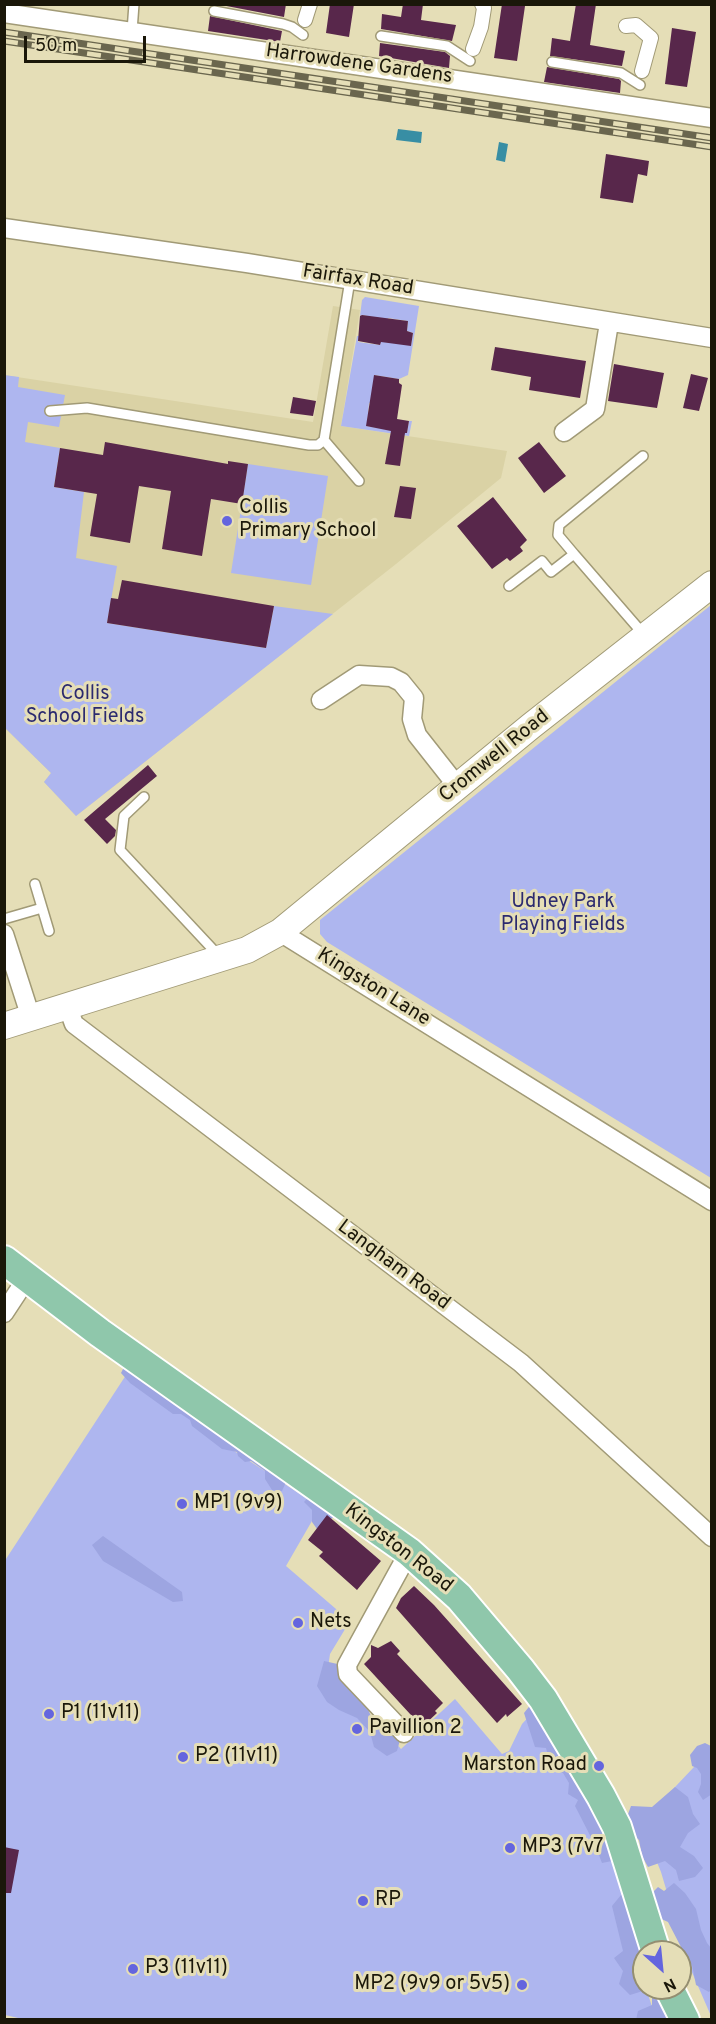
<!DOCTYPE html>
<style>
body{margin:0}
#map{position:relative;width:716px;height:2024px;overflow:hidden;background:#e5deb7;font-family:Overpass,sans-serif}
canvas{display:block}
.frame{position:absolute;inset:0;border:6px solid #1a1709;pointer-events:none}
.north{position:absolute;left:632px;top:1940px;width:60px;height:60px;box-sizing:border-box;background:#e5deb7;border:2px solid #948e71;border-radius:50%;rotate:153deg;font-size:16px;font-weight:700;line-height:24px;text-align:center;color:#1a1709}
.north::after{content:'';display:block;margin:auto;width:21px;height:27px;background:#6465de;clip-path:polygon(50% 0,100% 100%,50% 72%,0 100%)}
.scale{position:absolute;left:24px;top:36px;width:122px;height:27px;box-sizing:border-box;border:3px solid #1a1709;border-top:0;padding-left:8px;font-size:18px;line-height:21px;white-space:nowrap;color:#1a1709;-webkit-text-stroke:4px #e5deb7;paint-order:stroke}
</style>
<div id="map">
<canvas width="716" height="2024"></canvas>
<div class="frame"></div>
<div class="north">N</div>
<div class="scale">50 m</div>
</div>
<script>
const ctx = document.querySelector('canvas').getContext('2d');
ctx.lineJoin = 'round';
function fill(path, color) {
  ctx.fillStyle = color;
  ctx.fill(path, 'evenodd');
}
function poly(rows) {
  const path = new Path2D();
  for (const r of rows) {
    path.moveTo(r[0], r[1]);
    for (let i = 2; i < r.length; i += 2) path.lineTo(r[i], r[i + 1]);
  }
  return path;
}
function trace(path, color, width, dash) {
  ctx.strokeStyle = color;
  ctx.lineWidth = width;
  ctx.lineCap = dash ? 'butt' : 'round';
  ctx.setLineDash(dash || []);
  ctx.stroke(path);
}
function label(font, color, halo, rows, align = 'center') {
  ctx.font = font + ' Overpass,sans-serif';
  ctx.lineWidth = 6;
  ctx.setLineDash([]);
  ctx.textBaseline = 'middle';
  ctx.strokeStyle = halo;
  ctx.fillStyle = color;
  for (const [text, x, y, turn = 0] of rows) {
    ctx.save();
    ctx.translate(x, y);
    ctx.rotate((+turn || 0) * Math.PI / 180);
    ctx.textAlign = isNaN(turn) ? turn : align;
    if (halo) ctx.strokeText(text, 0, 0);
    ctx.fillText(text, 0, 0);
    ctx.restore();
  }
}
const built = poly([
 [333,306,360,310,341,426,507,451,501,478,396,564,76,816,44,782,51,773,5,728,4,375,313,422]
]);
const green = poly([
 [365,297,419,306,408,375,399,379,374,375,377,404,369,403,367,426,407,433,409,421,412,421,409,436,341,426,357,336,359,336,358,342,380,345,384,319,362,315,360,316,362,300],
 [388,318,408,321,407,331,413,333,411,345,385,342],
 [4,375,19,377,18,387,65,395,59,427,28,422,25,442,60,448,54,487,84,492,76,558,117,566,107,623,266,648,274,606,333,614,76,816,44,782,51,773,5,728],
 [248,464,328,476,311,585,231,573],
 [711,605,711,1178,327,942,320,934,320,920],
 [128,1372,225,1445,320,1507,286,1566,350,1621,330,1654,328,1668,401,1749,455,1699,502,1754,509,1751,522,1724,533,1712,578,1784,598,1823,617,1867,644,1988,646,1988,656,2019,27,2020,5,2015,4,1562],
 [711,1749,711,2016,688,1963,661,1872,641,1823]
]);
const forest = poly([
 [126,1363,226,1430,235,1447,244,1446,286,1482,282,1491,272,1490,265,1479,265,1471,251,1461,245,1462,238,1456,237,1452,222,1449,192,1426,190,1420,181,1414,173,1414,130,1383,121,1373],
 [313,1492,335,1516,317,1529,312,1522,312,1510,304,1502],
 [103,1536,182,1592,183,1601,173,1602,103,1561,92,1545],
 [324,1661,342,1665,366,1704,372,1719,381,1718,400,1740,397,1751,387,1756,374,1747,370,1732,357,1718,339,1710,327,1702,317,1686],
 [532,1703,570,1764,569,1771,575,1780,583,1782,588,1791,585,1798,588,1806,596,1806,617,1860,602,1863,595,1845,575,1806,578,1800,568,1794,569,1783,563,1773,552,1771,546,1748,535,1747,524,1713],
 [705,1743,711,1746,712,1794,703,1800,698,1792,701,1784,701,1774,697,1768,692,1766,690,1755,697,1746],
 [675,1787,688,1797,693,1814,700,1824,688,1833,680,1847,694,1856,703,1868,695,1877,679,1881,676,1870,665,1861,648,1867,642,1856,639,1840,629,1831,627,1817,631,1806,652,1807],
 [674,1883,685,1893,696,1909,701,1930,707,1943,711,1948,711,1990,709,1992,696,1985,692,1965,683,1957,681,1947,668,1922,657,1917,650,1895,658,1887,664,1891],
 [621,1895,628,1895,644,1952,644,1988,646,1988,646,1990,630,1995,619,1984,623,1971,614,1958,623,1951,612,1906],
 [665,1988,671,2019,636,2020,638,2011,652,2005,652,1990]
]);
const water = poly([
 [398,129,422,132,421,143,396,140],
 [499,142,508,144,505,162,496,160]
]);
const building = poly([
 [216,4,286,4,284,17],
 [330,4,354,4,349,37,326,33],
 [403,4,423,4,421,20,456,25,452,41,381,29,382,14,401,17],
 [502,4,525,6,517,61,494,58],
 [576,4,596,4,590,45,625,51,622,66,550,56,552,38,570,41],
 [210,16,282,31,280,42,208,31],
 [672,28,696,32,687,87,665,84],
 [380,43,445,52,450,56,449,68,379,56],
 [547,67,619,79,621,81,620,93,544,82],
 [606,154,649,161,647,176,638,174,633,203,600,198],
 [362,315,408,321,407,331,413,333,411,346,381,342,380,345,358,341,360,316],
 [495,347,586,361,580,398,529,390,531,377,491,370],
 [614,364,664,373,657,408,608,401],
 [691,374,708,378,699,411,683,408],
 [374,375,399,379,399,383,402,385,397,419,409,421,407,433,405,433,400,466,385,464,391,431,366,426],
 [293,397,316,401,313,416,290,413],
 [105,442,228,464,228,461,248,464,242,504,211,499,202,556,162,549,171,491,139,486,130,543,90,536,97,494,54,487,60,448,103,455],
 [539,442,566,476,544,493,518,458],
 [400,486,416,488,411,519,394,517],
 [493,497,527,540,520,547,523,551,510,561,507,558,492,569,457,526],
 [122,580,274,606,266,648,107,623,111,598,118,599],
 [148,765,157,776,105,819,116,830,115,836,107,844,84,820],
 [327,1515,381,1561,357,1590,319,1556,323,1552,308,1540],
 [414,1586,434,1605,522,1704,507,1717,506,1714,497,1723,396,1608,401,1598],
 [391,1641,400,1651,397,1654,443,1703,435,1711,437,1713,422,1727,364,1664,371,1657,371,1645,378,1648],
 [4,1847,19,1850,11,1893,4,1893]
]);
const service = poly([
 [214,11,283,24,292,27,303,35],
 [132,31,134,4],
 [381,36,447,46,470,61],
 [552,62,621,73,640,85],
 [350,280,324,440,359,481],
 [50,411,87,408,309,445,318,445,324,440],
 [574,554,558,535,559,525,643,456],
 [509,586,542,561,551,572,574,554,645,636],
 [144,797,124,816,120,850,220,957],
 [35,884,49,931],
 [4,919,42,908]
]);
const pedestrian = poly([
 [305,20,310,4],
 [626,26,636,25,651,38,642,71],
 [473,49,481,27,484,8,482,4]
]);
const minor = poly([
 [4,13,712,118],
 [4,228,247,263,712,338],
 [564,432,595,409,609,323],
 [321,700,359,675,391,677,401,682,414,698,412,719,417,735,458,787],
 [280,932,712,1201],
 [4,934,31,1018],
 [67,1005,74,1024,521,1363,712,1537],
 [4,1313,27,1278],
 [404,1733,348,1674,347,1665,409,1552]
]);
const secondary = poly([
 [4,1026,247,950,280,932,531,726,712,584]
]);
const primary = poly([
 [4,1260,100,1333,409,1552,459,1597,520,1669,543,1699,601,1796,617,1827,656,1952],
 [669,1988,685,2020]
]);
const rail = poly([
 [4,32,712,138],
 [4,41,712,147]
]);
const markers = [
 [227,521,6,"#6465de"],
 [182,1504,6,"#6465de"],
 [298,1623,6,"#6465de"],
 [49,1714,6,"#6465de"],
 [357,1729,6,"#6465de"],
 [183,1757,6,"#6465de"],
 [599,1766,6,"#6465de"],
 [510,1848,6,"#6465de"],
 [363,1901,6,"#6465de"],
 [133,1969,6,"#6465de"],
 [522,1985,6,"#6465de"]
];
const streetNames = [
 ["Harrowdene Gardens",359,65,8],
 ["Fairfax Road",358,281,9],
 ["Cromwell Road",495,757,-39],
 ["Kingston Lane",373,988,32],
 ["Langham Road",393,1266,37],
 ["Kingston Road",398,1549,38]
];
const poiNames = [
 ["Collis",239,509],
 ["Primary School",239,532],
 ["MP1 (9v9)",194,1504],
 ["Nets",310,1623],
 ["P1 (11v11)",61,1714],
 ["Pavillion 2",369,1729],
 ["P2 (11v11)",195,1757],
 ["Marston Road",587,1766,"right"],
 ["MP3 (7v7",522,1848],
 ["RP",375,1901],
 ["P3 (11v11)",145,1969],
 ["MP2 (9v9 or 5v5)",510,1985,"right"]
];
const parkNames = [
 ["Collis",85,695],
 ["School Fields",85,718],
 ["Udney Park",563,903],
 ["Playing Fields",563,926]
];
fill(built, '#dad2a5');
fill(green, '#aeb6ef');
fill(forest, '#9da5e1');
fill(water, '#388ea4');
fill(building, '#58274b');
trace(service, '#a19a76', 12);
trace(pedestrian, '#a19a76', 16);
trace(minor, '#a19a76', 21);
trace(secondary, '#a19a76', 28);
trace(primary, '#fff', 32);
trace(service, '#fff', 9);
trace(pedestrian, '#fff', 14);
trace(minor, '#fff', 18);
trace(secondary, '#fff', 26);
trace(primary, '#8fc7ab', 28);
trace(rail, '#6a664e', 7);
trace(rail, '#e5deb7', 4.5, [14]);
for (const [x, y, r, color] of markers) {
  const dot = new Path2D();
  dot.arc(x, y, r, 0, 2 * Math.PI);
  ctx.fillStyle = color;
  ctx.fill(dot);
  trace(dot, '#e5deb7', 2);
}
label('20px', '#1a1709', '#e5deb7', streetNames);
label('20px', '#1a1709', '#e5deb7', poiNames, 'left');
label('20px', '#2b2a6f', '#e5deb7', parkNames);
</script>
